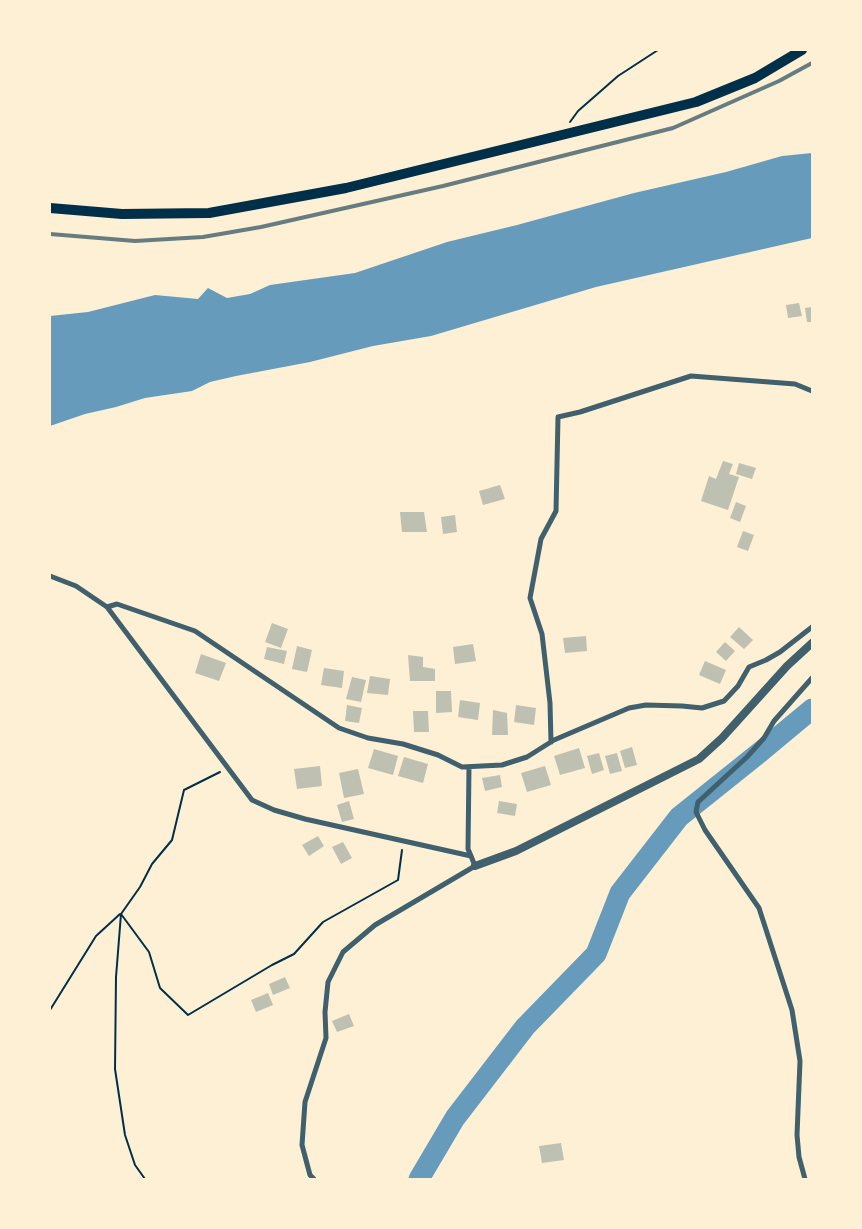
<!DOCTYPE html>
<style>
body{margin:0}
#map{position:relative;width:862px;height:1229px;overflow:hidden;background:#fdf0d5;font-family:Figtree,sans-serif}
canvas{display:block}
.frame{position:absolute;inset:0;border:51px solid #fdf0d5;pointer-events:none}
</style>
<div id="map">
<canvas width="862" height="1229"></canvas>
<div class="frame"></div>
</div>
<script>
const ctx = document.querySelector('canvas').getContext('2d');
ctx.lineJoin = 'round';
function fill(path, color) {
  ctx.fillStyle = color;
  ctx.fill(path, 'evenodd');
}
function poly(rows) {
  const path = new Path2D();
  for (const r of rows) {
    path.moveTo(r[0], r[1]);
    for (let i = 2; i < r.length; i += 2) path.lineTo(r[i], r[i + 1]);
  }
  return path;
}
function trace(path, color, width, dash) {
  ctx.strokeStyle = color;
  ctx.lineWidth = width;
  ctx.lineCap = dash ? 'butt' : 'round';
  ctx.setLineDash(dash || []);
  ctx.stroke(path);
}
const water = poly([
 [812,153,812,238,596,287,431,336,373,346,310,362,236,376,210,382,192,391,145,398,116,407,85,414,50,426,50,316,88,312,155,295,198,299,208,288,227,298,250,294,270,285,355,273,447,242,517,225,634,193,726,172,782,156]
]);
const river = poly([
 [419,1179,455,1118,525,1027,596,954,620,893,679,817,759,753,812,709]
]);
const building = poly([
 [799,303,802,316,788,318,786,305],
 [812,307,812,322,807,322,805,308],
 [723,461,733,464,729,474,739,477,728,510,701,501,709,476,716,479],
 [739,463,756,468,752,479,736,474],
 [500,485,505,499,483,505,479,491],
 [736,502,746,506,740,522,730,518],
 [400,512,424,512,427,532,402,532],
 [455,515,457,532,443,534,441,517],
 [743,531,754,535,748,551,737,547],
 [272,623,288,629,281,648,265,642],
 [739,627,753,640,744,649,730,637],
 [586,636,587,651,565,653,563,638],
 [725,642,735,651,726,661,716,652],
 [473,644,476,661,455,664,453,647],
 [297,646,312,650,307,672,292,669],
 [267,647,287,651,284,664,264,659],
 [201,654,226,663,219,681,195,673],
 [408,655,423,657,423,667,435,669,435,681,410,681],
 [705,661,726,670,720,684,699,675],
 [324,668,344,671,342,688,321,685],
 [370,676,390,679,388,695,367,693],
 [352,677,366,680,361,702,346,699],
 [436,691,451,691,452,712,436,713],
 [460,700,480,703,478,720,458,717],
 [347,705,362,708,359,723,345,721],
 [516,705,536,708,534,725,514,722],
 [493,710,507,713,508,735,492,735],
 [413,711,428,711,429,732,414,732],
 [632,747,637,765,625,768,620,751],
 [579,748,585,768,560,775,554,756],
 [374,749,398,756,393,775,368,768],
 [599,753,604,770,592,774,587,756],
 [617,753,622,771,610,774,605,756],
 [404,757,428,764,423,783,398,776],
 [320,766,322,786,297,789,294,769],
 [545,766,551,785,527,792,521,773],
 [358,769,364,794,344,798,339,773],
 [500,775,502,787,485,791,482,778],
 [349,801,354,819,342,822,337,805],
 [499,801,517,804,515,816,497,813],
 [318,836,324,846,309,856,302,845],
 [343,842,352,858,341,864,332,847],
 [285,977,290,988,273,995,269,984],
 [268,993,273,1005,256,1012,251,1000],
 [349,1014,354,1026,337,1032,332,1021],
 [561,1143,564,1160,542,1163,539,1146]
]);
const path = poly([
 [570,122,578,111,618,76,658,50],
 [220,772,184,790,172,840,152,864,140,887,121,914,149,952,160,988,188,1015,272,965,294,954,323,922,398,880,402,850],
 [121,914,116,977,115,1069,125,1135,135,1165,145,1179],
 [50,1010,96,936,120,914]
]);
const minor = poly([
 [50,576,76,586,107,607,252,800,274,810,305,819,471,856,475,866,375,925,343,952,328,982,325,1012,326,1038,305,1102,302,1145,310,1175,314,1179],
 [107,607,117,604,195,631,339,728,368,738,403,744,438,755,462,767,502,765,527,757,554,740,629,708,646,705,682,706,702,708,724,701,738,686,749,667,766,660,780,652,812,627],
 [551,742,550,703,542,634,530,598,541,539,556,511,558,417,580,412,691,376,795,384,812,391],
 [469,767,468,849,471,856],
 [805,1179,799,1157,797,1135,800,1061,792,1010,759,908,705,830,696,812,698,802,747,757,764,738,774,721,812,678]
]);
const tertiary = poly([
 [475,866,516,851,699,759,722,738,787,666,812,643]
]);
const trunk = poly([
 [50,208,122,214,209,213,346,188,696,102,755,78,802,50]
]);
const rail = poly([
 [50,234,135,241,203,237,261,227,443,186,673,128,779,81,812,63]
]);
fill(water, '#669bbc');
trace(river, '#669bbc', 21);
fill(building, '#bec0b2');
trace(path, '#003049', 2);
trace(minor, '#3f606c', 5);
trace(tertiary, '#3f606c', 8);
trace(trunk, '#003049', 10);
trace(rail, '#657d81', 4);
</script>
